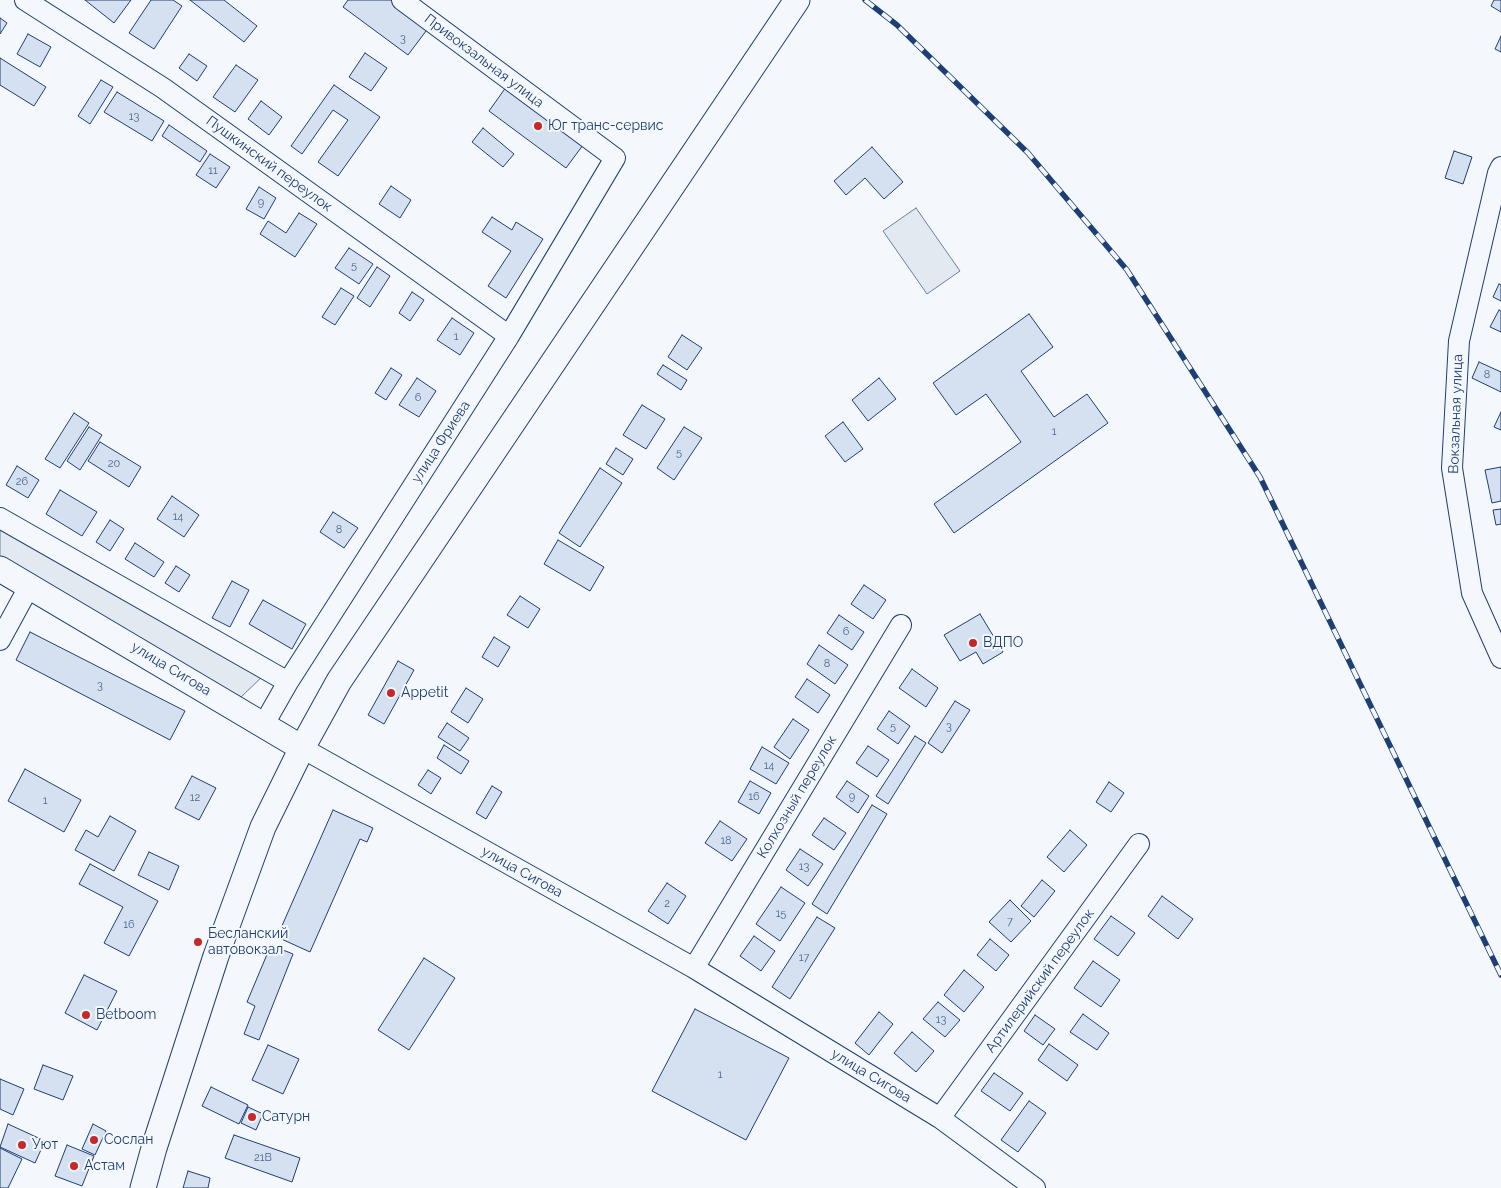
<!DOCTYPE html>
<meta charset="utf-8">
<style>
body{margin:0}
canvas{display:block;background:#f4f7fb}
</style>
<canvas width="1501" height="1188"></canvas>
<script>
const ctx = document.querySelector('canvas').getContext('2d');
ctx.lineJoin = 'round';
function fill(path, color) {
  ctx.fillStyle = color;
  ctx.fill(path, 'evenodd');
}
function poly(rows) {
  const path = new Path2D();
  for (const r of rows) {
    path.moveTo(r[0], r[1]);
    for (let i = 2; i < r.length; i += 2) path.lineTo(r[i], r[i + 1]);
  }
  return path;
}
function trace(path, color, width, dash) {
  ctx.strokeStyle = color;
  ctx.lineWidth = width;
  ctx.lineCap = dash ? 'butt' : 'round';
  ctx.setLineDash(dash || []);
  ctx.stroke(path);
}
function label(font, color, halo, rows, align = 'center') {
  ctx.font = font + ' Raleway,sans-serif';
  ctx.lineWidth = 4;
  ctx.setLineDash([]);
  ctx.textBaseline = 'middle';
  ctx.strokeStyle = halo;
  ctx.fillStyle = color;
  for (const [text, x, y, turn = 0] of rows) {
    ctx.save();
    ctx.translate(x, y);
    ctx.rotate((+turn || 0) * Math.PI / 180);
    ctx.textAlign = isNaN(turn) ? turn : align;
    if (halo) ctx.strokeText(text, 0, 0);
    ctx.fillText(text, 0, 0);
    ctx.restore();
  }
}
const green = poly([
 [916,208,960,271,927,294,883,231,916,208],
 [0,524,265,674,241,697,0,565,0,524]
]);
const building = poly([
 [85,0,131,0,114,23,85,0],
 [151,0,173,0,182,6,154,49,129,33,151,0],
 [190,0,224,0,257,26,244,42,190,0],
 [348,0,400,0,432,23,408,55,343,7,348,0],
 [1494,0,1501,0,1501,12,1491,6,1494,0],
 [0,18,7,23,0,34,0,18],
 [28,34,51,47,40,67,17,54,28,34],
 [1501,36,1501,52,1495,49,1501,36],
 [365,53,387,68,371,91,349,77,365,53],
 [189,54,207,66,197,81,179,68,189,54],
 [0,58,46,87,34,106,0,85,0,58],
 [236,65,258,80,235,112,213,97,236,65],
 [101,80,113,87,90,124,78,116,101,80],
 [509,83,586,141,566,168,489,111,509,83],
 [334,85,380,117,338,176,318,162,348,120,333,110,302,154,291,146,334,85],
 [117,92,164,121,152,141,104,112,117,92],
 [261,101,282,117,269,135,248,119,261,101],
 [169,125,207,151,200,162,162,136,169,125],
 [483,128,514,154,503,167,472,142,483,128],
 [872,147,903,182,884,199,865,178,846,195,834,181,872,147],
 [1454,151,1472,157,1463,184,1445,178,1454,151],
 [210,154,230,167,216,188,196,175,210,154],
 [391,186,411,200,400,218,379,204,391,186],
 [259,187,276,198,264,219,246,209,259,187],
 [299,213,317,224,295,257,260,234,268,221,286,233,299,213],
 [492,217,512,230,516,222,543,239,506,298,488,286,511,251,482,232,492,217],
 [349,248,373,264,359,284,335,268,349,248],
 [377,267,390,276,370,307,357,298,377,267],
 [1499,284,1501,285,1501,301,1493,297,1499,284],
 [341,288,354,296,335,325,322,317,341,288],
 [412,292,424,300,410,321,399,313,412,292],
 [1499,310,1501,311,1501,332,1490,327,1499,310],
 [1029,314,1053,347,1021,371,1054,417,1087,394,1108,423,954,533,934,504,1021,442,986,394,956,415,933,383,1029,314],
 [452,318,474,333,460,355,437,340,452,318],
 [682,335,702,348,687,370,668,357,682,335],
 [1479,362,1501,372,1501,392,1472,378,1479,362],
 [663,365,687,380,681,390,657,374,663,365],
 [391,368,402,375,386,400,375,393,391,368],
 [417,378,436,391,419,417,399,405,417,378],
 [879,378,896,399,868,421,852,400,879,378],
 [642,405,665,419,646,449,623,435,642,405],
 [1501,412,1501,430,1494,427,1501,412],
 [74,413,89,423,60,468,45,459,74,413],
 [843,422,863,449,845,462,825,436,843,422],
 [89,427,102,435,80,470,67,461,89,427],
 [684,427,702,438,674,480,657,468,684,427],
 [100,442,141,467,129,487,88,461,100,442],
 [616,448,633,459,623,475,606,464,616,448],
 [17,466,39,480,28,498,6,485,17,466],
 [1501,467,1501,501,1492,503,1485,470,1501,467],
 [600,468,622,483,580,547,559,533,600,468],
 [60,490,97,512,82,536,46,514,60,490],
 [172,496,199,515,184,537,157,519,172,496],
 [1501,509,1501,524,1496,525,1493,510,1501,509],
 [333,512,358,528,344,548,320,532,333,512],
 [110,520,124,529,110,551,96,542,110,520],
 [558,540,604,567,590,591,544,564,558,540],
 [135,543,164,562,154,577,125,559,135,543],
 [176,566,190,575,179,592,165,583,176,566],
 [232,581,249,590,230,627,212,618,232,581],
 [864,585,886,600,873,619,851,604,864,585],
 [520,596,540,609,528,628,507,615,520,596],
 [263,600,306,624,292,649,249,624,263,600],
 [980,614,1003,652,983,664,976,652,960,661,944,635,980,614],
 [839,615,864,632,852,650,827,633,839,615],
 [30,632,185,711,170,740,16,660,30,632],
 [494,637,510,647,498,667,482,657,494,637],
 [819,645,848,665,835,684,807,664,819,645],
 [398,661,414,670,384,724,368,715,398,661],
 [912,669,938,688,926,707,899,688,912,669],
 [807,679,830,695,818,713,795,697,807,679],
 [466,688,483,699,468,723,451,712,466,688],
 [955,701,970,710,942,753,928,743,955,701],
 [889,711,910,726,898,744,877,729,889,711],
 [793,719,809,730,790,759,774,747,793,719],
 [447,723,469,738,460,751,438,737,447,723],
 [915,736,926,743,888,804,876,796,915,736],
 [444,745,469,761,461,774,437,758,444,745],
 [868,746,889,760,877,777,856,763,868,746],
 [762,747,789,763,776,784,750,769,762,747],
 [25,769,81,800,64,832,8,801,25,769],
 [428,770,441,778,431,794,418,785,428,770],
 [192,776,216,788,199,820,175,808,192,776],
 [750,781,771,793,759,814,738,802,750,781],
 [847,781,869,796,858,813,836,797,847,781],
 [1109,782,1124,793,1111,812,1096,802,1109,782],
 [492,786,502,792,486,819,476,813,492,786],
 [872,805,887,814,827,914,812,904,872,805],
 [333,810,373,828,367,842,360,839,310,952,277,937,333,810],
 [110,816,136,831,114,871,75,850,86,830,98,837,110,816],
 [824,818,846,833,834,850,812,835,824,818],
 [720,821,747,839,732,861,705,843,720,821],
 [1070,830,1087,845,1064,872,1047,857,1070,830],
 [800,849,823,864,808,886,786,870,800,849],
 [149,852,179,866,169,890,138,875,149,852],
 [90,864,158,901,129,956,104,943,123,907,79,884,90,864],
 [1042,880,1055,891,1034,917,1021,906,1042,880],
 [667,883,686,896,668,924,648,911,667,883],
 [781,887,805,903,780,941,756,924,781,887],
 [1162,896,1193,919,1178,939,1148,916,1162,896],
 [1010,900,1031,921,1011,942,989,922,1010,900],
 [1111,916,1135,933,1118,956,1094,939,1111,916],
 [817,917,835,928,790,999,772,987,817,917],
 [754,936,775,951,761,971,740,956,754,936],
 [990,939,1009,955,996,971,977,955,990,939],
 [278,948,293,954,259,1040,244,1034,255,1006,247,1002,268,952,276,954,278,948],
 [424,958,455,978,409,1050,378,1030,424,958],
 [1093,961,1120,980,1101,1007,1074,988,1093,961],
 [964,970,984,987,964,1012,944,995,964,970],
 [84,975,117,991,97,1030,65,1013,84,975],
 [938,1002,960,1020,945,1037,923,1019,938,1002],
 [695,1009,789,1058,746,1140,652,1091,695,1009],
 [879,1012,893,1024,869,1055,855,1043,879,1012],
 [1083,1014,1109,1033,1097,1050,1070,1032,1083,1014],
 [1035,1015,1055,1029,1043,1045,1024,1031,1035,1015],
 [912,1032,934,1051,916,1072,894,1053,912,1032],
 [1049,1044,1078,1065,1067,1081,1038,1060,1049,1044],
 [268,1045,299,1059,283,1094,252,1080,268,1045],
 [43,1065,73,1076,63,1100,34,1089,43,1065],
 [994,1073,1023,1093,1010,1111,981,1091,994,1073],
 [0,1079,24,1089,13,1115,0,1109,0,1079],
 [211,1087,248,1105,239,1124,202,1106,211,1087],
 [1029,1101,1046,1113,1018,1152,1001,1140,1029,1101],
 [248,1107,263,1114,256,1130,241,1123,248,1107],
 [8,1124,45,1141,35,1163,0,1147,8,1124],
 [93,1124,106,1131,95,1155,82,1149,93,1124],
 [234,1135,300,1158,292,1182,225,1158,234,1135],
 [67,1145,94,1156,82,1186,55,1176,67,1145],
 [0,1148,22,1159,8,1188,0,1188,0,1148],
 [188,1171,210,1178,208,1188,183,1188,188,1171]
]);
const minor = poly([
 [25,0,163,88,509,336],
 [1501,167,1498,173,1459,341,1452,468,1472,593,1501,658],
 [0,518,288,682],
 [0,640,30,585],
 [264,724,288,682,509,336,615,158,402,0],
 [302,748,694,968,940,1118,1035,1188],
 [694,968,901,625],
 [940,1118,1139,844]
]);
const major = poly([
 [0,569,302,748],
 [143,1188,154,1148,216,956,263,827,302,748,339,681,797,0]
]);
const rail = poly([
 [865,0,897,25,1028,153,1127,270,1260,477,1501,975]
]);
const markers = [
 [538,126,5,"#c62828"],
 [973,643,5,"#c62828"],
 [391,693,5,"#c62828"],
 [198,942,5,"#c62828"],
 [86,1015,5,"#c62828"],
 [252,1117,5,"#c62828"],
 [94,1140,5,"#c62828"],
 [22,1145,5,"#c62828"],
 [74,1166,5,"#c62828"]
];
const numberNames = [
 ["3",403,39],
 ["13",134,117],
 ["11",213,171],
 ["9",261,203],
 ["5",354,266],
 ["1",456,337],
 ["8",1487,375],
 ["6",418,398],
 ["1",1054,432],
 ["5",679,453],
 ["20",114,464],
 ["26",22,482],
 ["14",178,517],
 ["8",339,530],
 ["6",846,632],
 ["8",827,664],
 ["3",100,686],
 ["5",893,727],
 ["3",949,727],
 ["14",769,766],
 ["16",754,797],
 ["9",852,797],
 ["12",195,798],
 ["1",45,801],
 ["18",726,841],
 ["13",804,867],
 ["2",667,904],
 ["15",781,914],
 ["7",1010,922],
 ["16",129,925],
 ["17",804,958],
 ["13",941,1020],
 ["1",720,1075],
 ["21В",263,1158]
];
const streetNames = [
 ["Привокзальная улица",484,61,37],
 ["Пушкинский переулок",269,164,36],
 ["Вокзальная улица",1456,414,-88],
 ["улица Фриева",441,442,-57],
 ["улица Сигова",171,669,31],
 ["Колхозный переулок",797,797,-59],
 ["улица Сигова",522,872,29],
 ["Артилерийский переулок",1040,981,-54],
 ["улица Сигова",871,1076,31]
];
const poiNames = [
 ["Юг транс-сервис",548,126],
 ["ВДПО",983,643],
 ["Appetit",401,693],
 ["Бесланский",208,934],
 ["автовокзал",208,950],
 ["Betboom",96,1015],
 ["Сатурн",262,1117],
 ["Сослан",104,1140],
 ["Уют",32,1145],
 ["Астам",84,1166]
];
fill(green, '#e3e9f0');
trace(green, '#687fa3', 1);
fill(building, '#d5e0f0');
trace(building, '#1d3f73', 1);
trace(minor, '#1d3f73', 22);
trace(major, '#1d3f73', 27);
trace(minor, '#f4f7fb', 20);
trace(major, '#f4f7fb', 25);
trace(rail, '#1d3f73', 5.5);
trace(rail, '#f4f7fb', 4, [11]);
for (const [x, y, r, color] of markers) {
  const dot = new Path2D();
  dot.arc(x, y, r, 0, 2 * Math.PI);
  ctx.fillStyle = color;
  ctx.fill(dot);
  trace(dot, '#f4f7fb', 2);
}
label('11px', '#4b6792', null, numberNames);
label('14px', '#1d3f73', '#f4f7fb', streetNames);
label('14px', '#1d3f73', '#f4f7fb', poiNames, 'left');
</script>
